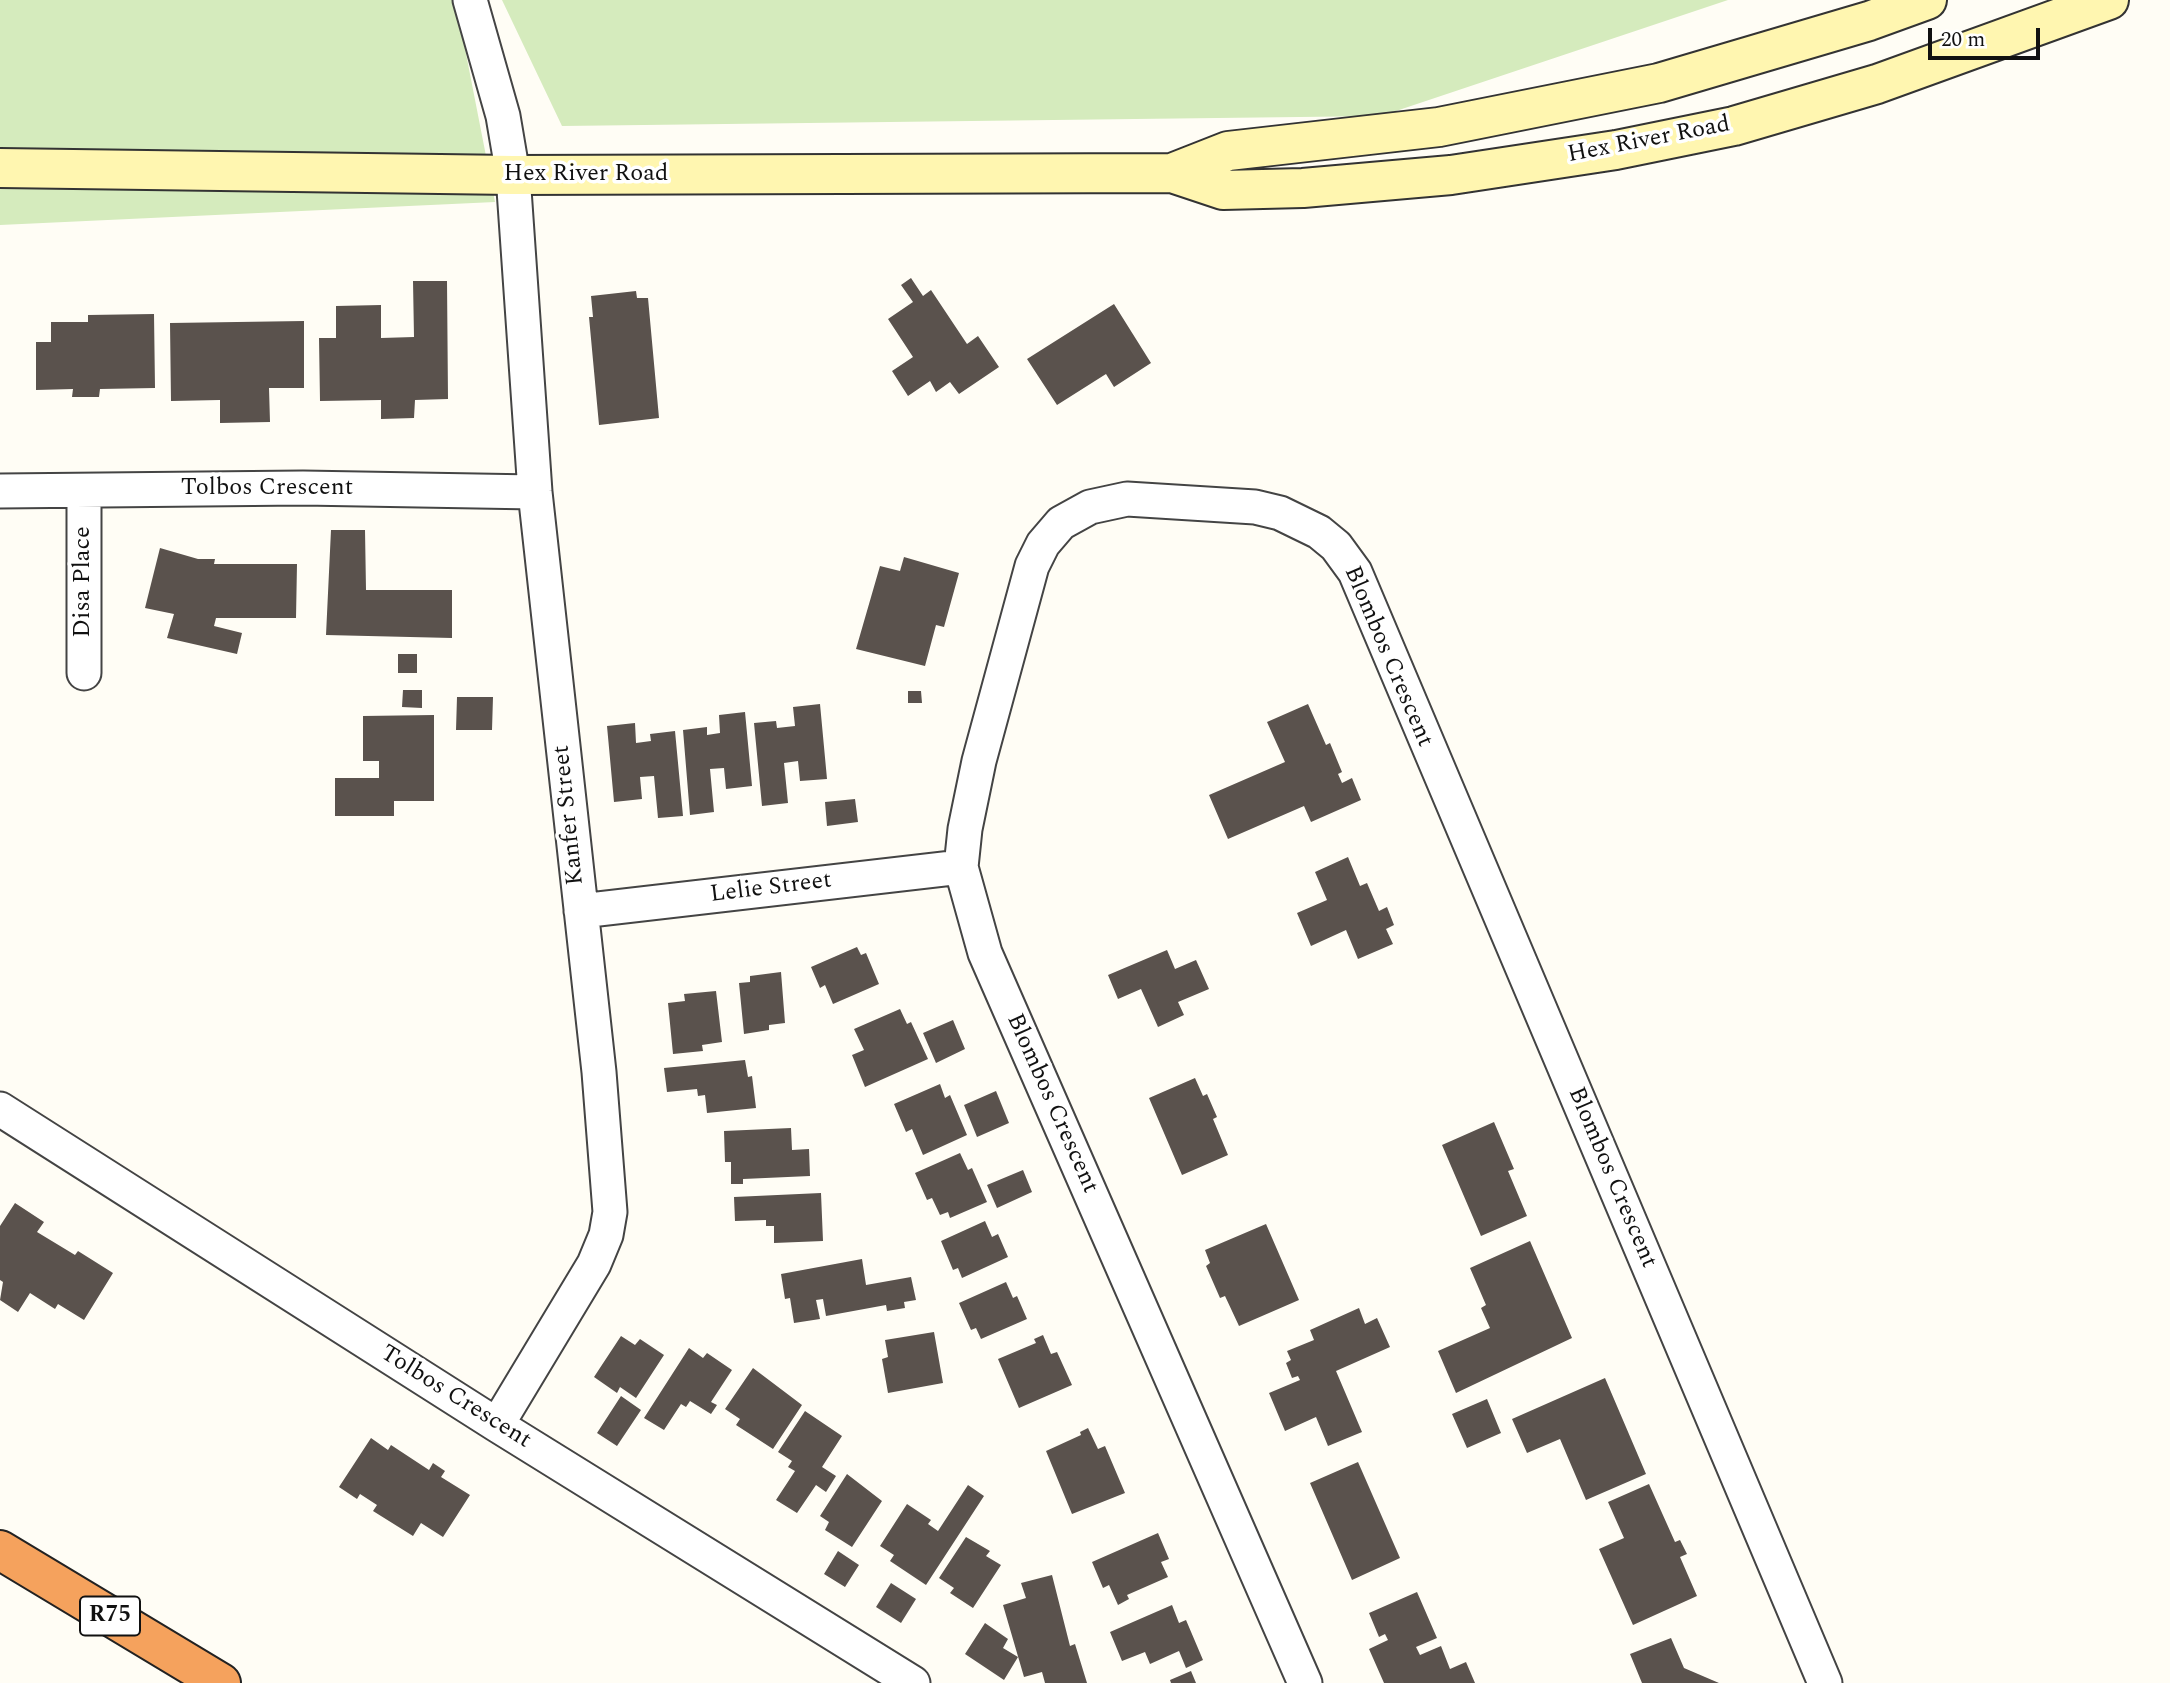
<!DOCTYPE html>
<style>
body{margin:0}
#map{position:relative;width:2170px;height:1683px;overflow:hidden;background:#fffdf5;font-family:Spectral,serif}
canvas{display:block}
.scale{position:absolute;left:1928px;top:28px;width:112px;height:32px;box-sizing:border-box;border:4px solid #111;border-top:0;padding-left:9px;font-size:21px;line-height:24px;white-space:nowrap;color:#111;-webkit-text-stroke:5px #fff;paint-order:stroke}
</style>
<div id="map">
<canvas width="2170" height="1683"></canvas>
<div class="scale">20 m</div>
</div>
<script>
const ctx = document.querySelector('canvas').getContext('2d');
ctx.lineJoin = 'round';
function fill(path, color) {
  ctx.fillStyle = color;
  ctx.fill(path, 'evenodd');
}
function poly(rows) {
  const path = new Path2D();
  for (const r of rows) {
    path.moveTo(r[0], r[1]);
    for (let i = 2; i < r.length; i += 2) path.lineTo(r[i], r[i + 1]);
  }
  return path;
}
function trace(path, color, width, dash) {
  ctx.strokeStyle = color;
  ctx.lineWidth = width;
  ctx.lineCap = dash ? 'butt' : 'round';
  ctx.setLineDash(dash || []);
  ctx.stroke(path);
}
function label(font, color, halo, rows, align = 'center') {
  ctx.font = font + ' Spectral,serif';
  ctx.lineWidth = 7;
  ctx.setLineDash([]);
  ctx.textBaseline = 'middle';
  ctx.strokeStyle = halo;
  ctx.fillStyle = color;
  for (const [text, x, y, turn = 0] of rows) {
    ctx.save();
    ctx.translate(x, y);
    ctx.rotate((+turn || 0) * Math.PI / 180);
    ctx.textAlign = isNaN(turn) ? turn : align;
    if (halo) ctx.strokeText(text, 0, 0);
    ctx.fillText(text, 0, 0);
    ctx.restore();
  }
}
const green = poly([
 [0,0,452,0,460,23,495,202,0,225],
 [502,0,1728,0,1381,116,562,126]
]);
const building = poly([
 [911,278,923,296,931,290,967,344,978,336,999,367,959,394,950,382,936,392,930,381,908,396,892,371,913,357,888,319,913,302,901,285],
 [413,281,447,281,448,399,415,400,414,418,381,419,381,400,320,401,319,338,336,338,336,306,381,305,381,338,414,337],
 [636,291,637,298,648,298,659,418,599,425,589,317,593,317,591,296],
 [1114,304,1151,363,1114,387,1106,374,1057,405,1027,359],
 [154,314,155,388,100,389,99,397,72,397,73,389,36,390,36,342,51,342,51,322,88,322,88,315],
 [304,321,304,388,269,388,270,422,220,423,220,400,171,401,170,323],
 [331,530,365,530,366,590,452,590,452,638,326,635],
 [160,548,198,559,215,559,214,564,297,564,296,618,216,618,214,626,242,633,237,654,167,638,174,614,145,608],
 [904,557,959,573,944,627,936,625,925,666,856,649,880,566,900,571],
 [398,654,417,654,417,673,398,673],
 [403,690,422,690,422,708,402,707],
 [908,691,921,691,922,703,908,703],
 [457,697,493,697,492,730,456,730],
 [820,704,827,779,800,781,798,761,784,763,788,803,762,806,754,723,776,721,777,728,795,726,793,707],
 [1308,704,1326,745,1330,743,1342,772,1338,774,1342,783,1352,778,1361,800,1311,822,1304,806,1228,839,1209,795,1285,762,1267,722],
 [745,712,752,786,726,789,724,768,710,769,714,812,690,815,683,730,707,727,707,735,720,733,719,715],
 [434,715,434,801,394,801,394,816,335,816,335,778,379,778,379,761,363,761,363,716],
 [635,723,636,743,651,741,650,734,675,731,683,816,658,818,654,776,640,777,642,799,614,802,607,726],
 [855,799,858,822,827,826,825,802],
 [1348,857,1360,886,1367,883,1379,911,1387,907,1394,925,1386,929,1393,944,1358,959,1346,930,1311,946,1297,913,1327,900,1315,872],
 [857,947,861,955,866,953,879,984,833,1004,825,985,820,988,811,967],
 [1167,950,1175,969,1196,960,1209,989,1178,1002,1184,1015,1158,1027,1141,989,1118,999,1108,975],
 [781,972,785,1023,769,1025,769,1030,744,1034,739,983,750,982,750,976],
 [716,991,722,1042,702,1045,703,1051,673,1054,668,1003,685,1001,684,994],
 [900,1009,907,1024,911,1022,928,1059,865,1087,852,1055,864,1050,854,1029],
 [953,1020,965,1049,936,1063,923,1033],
 [745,1060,748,1077,752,1076,756,1108,707,1113,705,1095,698,1096,697,1089,667,1092,664,1068],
 [1195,1078,1203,1096,1207,1094,1217,1117,1213,1119,1228,1155,1182,1175,1149,1098],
 [940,1084,945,1098,950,1095,967,1135,923,1155,912,1129,906,1132,894,1104],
 [996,1091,1009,1123,977,1137,964,1105],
 [1494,1122,1514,1169,1508,1171,1527,1216,1481,1236,1442,1145],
 [791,1128,792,1150,809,1149,810,1176,743,1179,743,1184,731,1184,731,1162,725,1162,724,1131],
 [960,1153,968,1170,972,1168,987,1202,950,1218,948,1212,940,1215,932,1198,927,1200,915,1173],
 [1023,1170,1032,1192,997,1208,987,1185],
 [821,1193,823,1241,774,1243,774,1226,766,1226,766,1220,735,1221,734,1197],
 [15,1203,44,1222,37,1232,75,1255,78,1251,113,1273,84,1320,58,1304,55,1309,30,1293,18,1312,0,1300,3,1282,0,1280,0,1226],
 [985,1221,992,1237,998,1234,1008,1257,962,1278,958,1268,953,1270,941,1241],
 [1266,1224,1299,1300,1239,1326,1225,1296,1220,1298,1206,1266,1210,1263,1205,1250],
 [1530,1241,1572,1338,1456,1393,1438,1351,1490,1328,1481,1308,1486,1305,1470,1268],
 [862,1259,866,1285,911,1277,916,1300,904,1302,905,1308,887,1311,886,1305,826,1316,823,1299,816,1300,820,1319,794,1323,790,1298,785,1299,781,1274],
 [1006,1282,1013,1298,1017,1296,1027,1319,981,1339,976,1328,971,1330,959,1303],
 [1359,1308,1365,1324,1377,1318,1390,1347,1336,1371,1362,1432,1328,1446,1316,1417,1285,1431,1269,1393,1300,1380,1298,1376,1292,1378,1286,1363,1291,1360,1287,1351,1314,1340,1310,1330],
 [934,1332,943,1383,888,1393,882,1359,888,1357,885,1340],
 [1043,1335,1051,1354,1057,1352,1072,1385,1019,1408,998,1359,1036,1343,1034,1339],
 [621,1336,635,1345,640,1339,664,1355,636,1398,620,1387,617,1393,594,1377],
 [689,1348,703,1358,707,1353,732,1370,711,1402,717,1405,711,1414,690,1401,686,1407,681,1404,664,1430,644,1418],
 [753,1368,802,1405,773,1449,736,1425,740,1419,725,1409],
 [1605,1378,1646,1474,1586,1500,1560,1439,1527,1453,1512,1419],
 [621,1396,641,1410,617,1446,597,1433],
 [1487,1399,1501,1433,1467,1448,1452,1414],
 [805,1411,842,1436,822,1467,836,1476,826,1492,816,1485,797,1513,776,1500,795,1471,788,1467,792,1461,778,1452],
 [1088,1428,1098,1449,1105,1446,1125,1493,1072,1514,1046,1451,1081,1435,1080,1432],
 [371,1438,388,1450,391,1445,429,1470,433,1463,445,1471,441,1477,470,1495,443,1537,421,1523,413,1536,373,1511,377,1505,360,1494,357,1499,339,1487],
 [1358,1462,1400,1558,1352,1580,1310,1483],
 [847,1474,882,1501,852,1547,825,1530,829,1522,820,1516],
 [1649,1484,1675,1542,1680,1540,1687,1554,1680,1557,1697,1596,1633,1625,1599,1549,1624,1538,1608,1502],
 [968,1485,984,1496,926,1585,890,1561,894,1555,880,1546,907,1504,931,1520,928,1524,938,1531],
 [1158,1533,1169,1559,1161,1562,1168,1577,1127,1595,1129,1599,1118,1605,1109,1585,1103,1588,1092,1562],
 [966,1537,990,1551,986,1556,1001,1565,973,1608,950,1593,954,1588,939,1578],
 [838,1551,859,1565,845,1587,824,1574],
 [1052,1575,1070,1646,1075,1644,1087,1683,1045,1683,1042,1672,1024,1677,1003,1605,1026,1598,1021,1583],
 [891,1583,916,1599,901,1623,876,1607],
 [1417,1592,1437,1638,1416,1647,1420,1655,1441,1646,1450,1669,1466,1662,1475,1683,1384,1683,1369,1649,1388,1640,1385,1634,1379,1637,1369,1613],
 [1172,1605,1179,1623,1186,1620,1203,1660,1186,1668,1179,1651,1150,1664,1145,1652,1122,1661,1110,1632],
 [985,1623,1008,1639,1003,1648,1018,1657,1004,1680,965,1654],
 [1671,1638,1684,1668,1719,1683,1642,1683,1630,1654],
 [1191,1671,1196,1683,1171,1683,1170,1680]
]);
const street = poly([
 [470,0,503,116,513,175,535,492,599,1072,610,1212,606,1235,594,1264,497,1425],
 [0,491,303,488,535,492],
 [84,673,84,491],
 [581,911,961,867],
 [0,1109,497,1425,913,1683],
 [1305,1683,985,953,961,867,965,829,979,761,1032,566,1043,544,1061,523,1090,507,1127,499,1255,507,1280,513,1319,532,1336,546,1355,572,1825,1683]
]);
const secondary = poly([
 [0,168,513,175,1172,173,1223,190,1303,188,1451,175,1616,150,1734,126,1877,84,2109,0],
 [1172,173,1228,151,1439,127,1659,83,1869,21,1927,0]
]);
const highway = poly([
 [0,1550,221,1683]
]);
const shields = [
 [110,1616,60]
];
const shieldNames = [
 ["R75",110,1616]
];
const streetNames = [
 ["Hex River Road",1649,141,-11],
 ["Hex River Road",586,175],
 ["Tolbos Crescent",267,489],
 ["Disa Place",84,582,-90],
 ["Blombos Crescent",1387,657,67],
 ["Kanfer Street",570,815,-96],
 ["Lelie Street",771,889,-7],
 ["Blombos Crescent",1051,1104,66],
 ["Blombos Crescent",1611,1178,67],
 ["Tolbos Crescent",455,1398,32]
];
fill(green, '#d5ebbd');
fill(building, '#5a524d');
trace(street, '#444', 37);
trace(secondary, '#333', 42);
trace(highway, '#222', 42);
trace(street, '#fff', 33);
trace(secondary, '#fff6b0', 38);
trace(highway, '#f5a25d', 38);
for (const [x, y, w] of shields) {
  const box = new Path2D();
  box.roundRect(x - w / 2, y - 19.5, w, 39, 5);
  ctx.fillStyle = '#fff';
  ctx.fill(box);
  trace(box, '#111', 2);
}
label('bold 23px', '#111', null, shieldNames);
label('24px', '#111', '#fff', streetNames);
</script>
